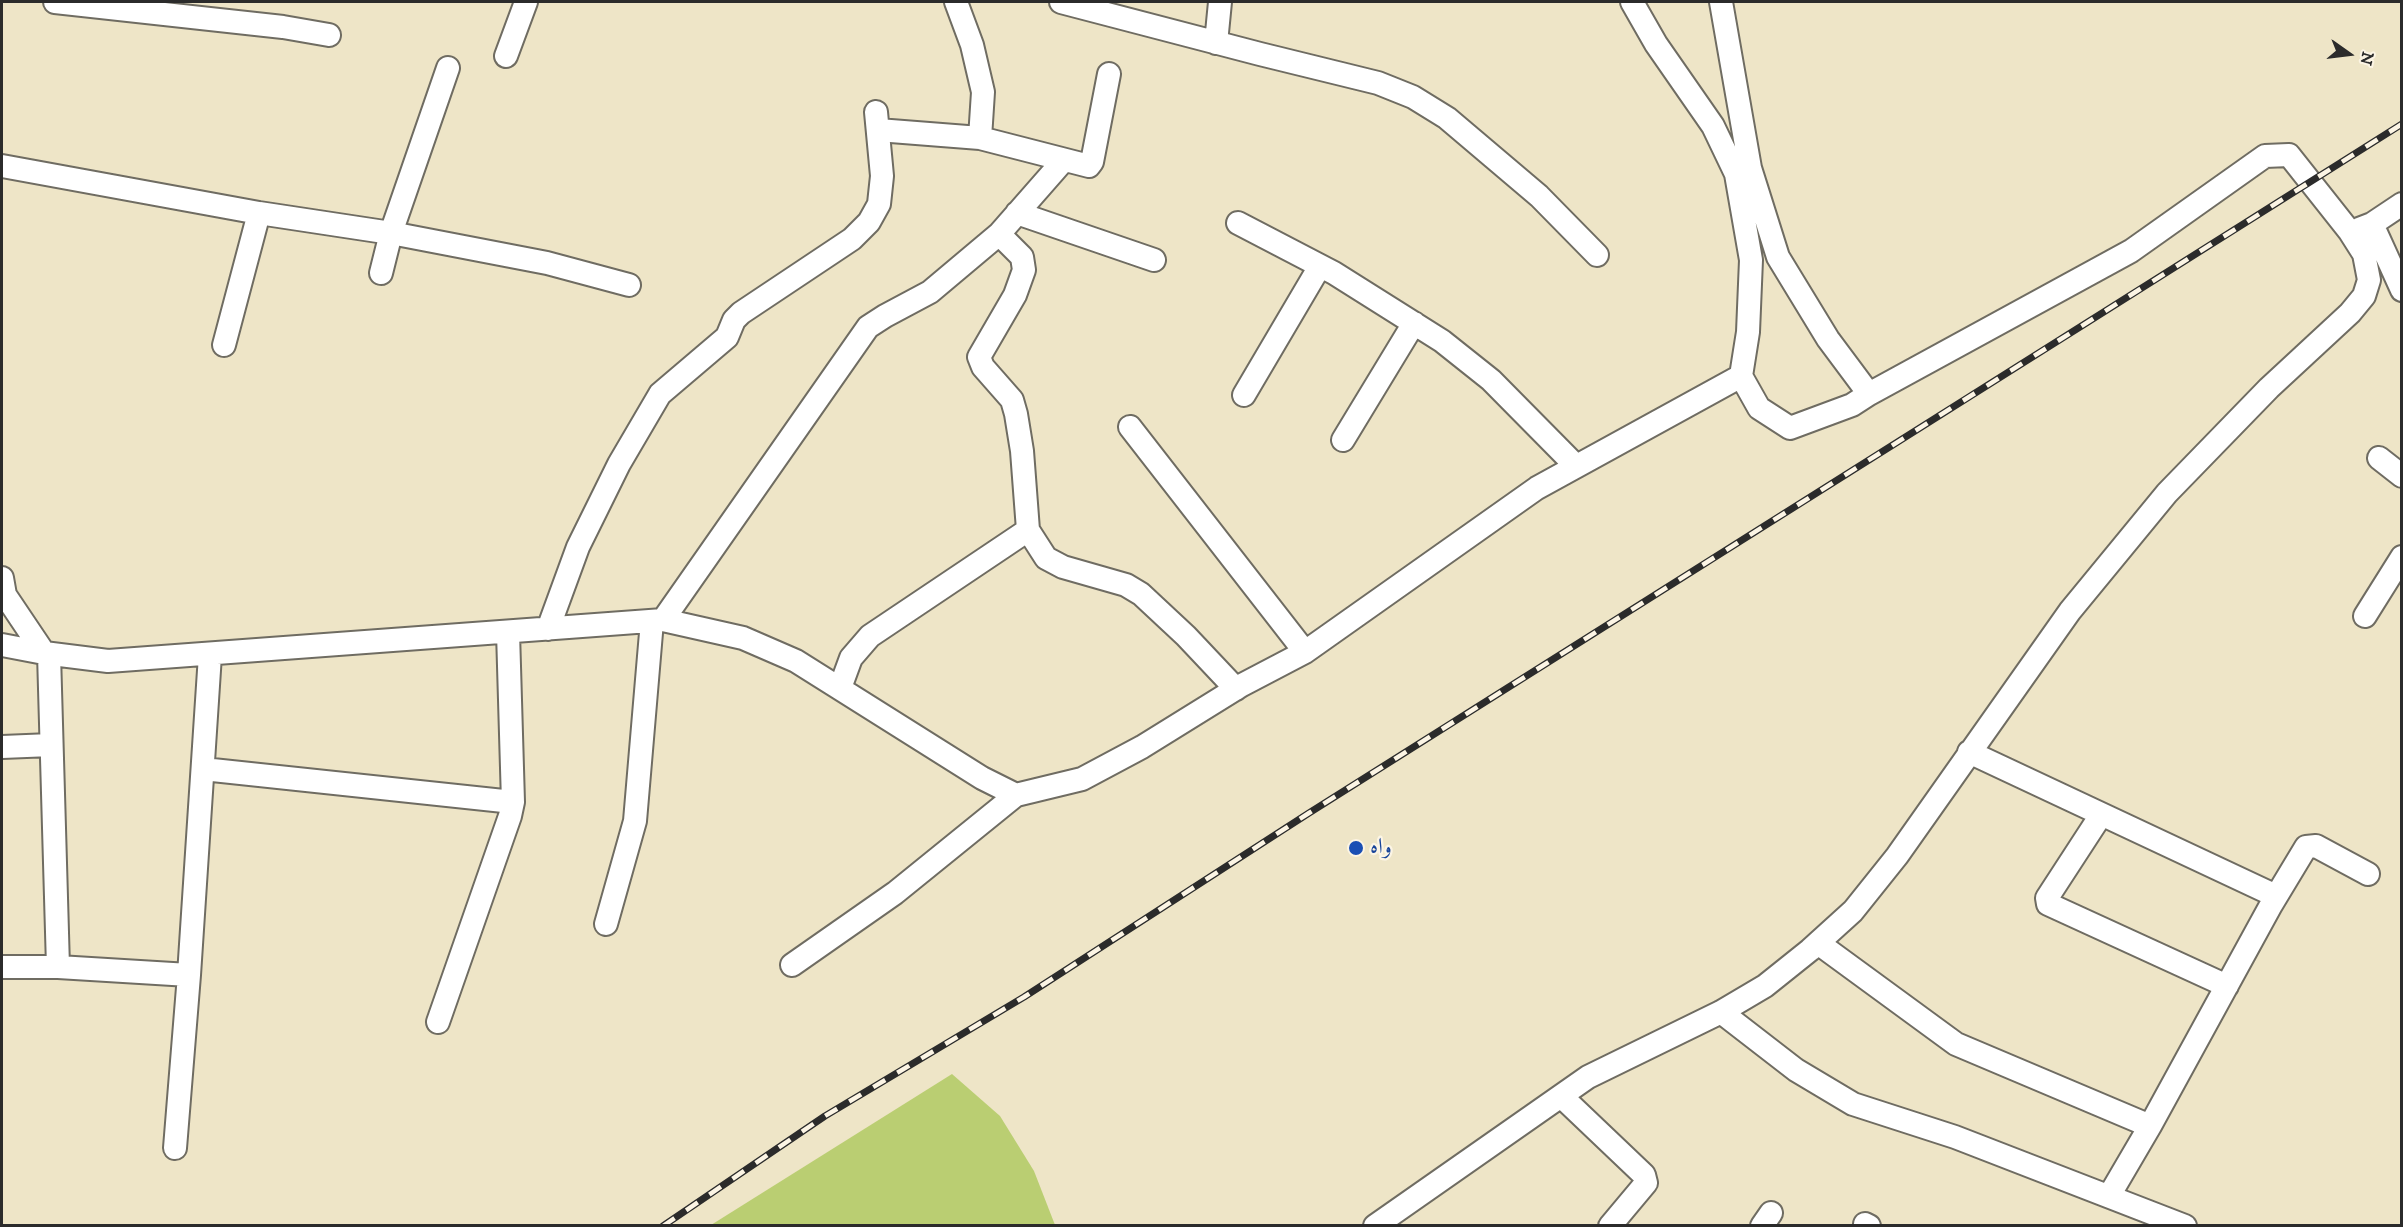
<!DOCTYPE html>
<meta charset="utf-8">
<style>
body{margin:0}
#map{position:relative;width:2403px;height:1227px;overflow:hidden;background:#eee5c7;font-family:"IM FELL DW Pica",serif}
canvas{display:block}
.frame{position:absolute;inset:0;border:3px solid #2b2b2b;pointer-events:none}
.north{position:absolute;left:2319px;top:24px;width:60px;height:60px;-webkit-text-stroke:4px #fcf5e5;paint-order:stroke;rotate:104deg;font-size:16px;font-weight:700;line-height:24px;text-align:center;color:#2b2b2b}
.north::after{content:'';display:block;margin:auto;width:21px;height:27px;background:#2b2b2b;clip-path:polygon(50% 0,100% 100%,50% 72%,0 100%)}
</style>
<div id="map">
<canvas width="2403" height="1227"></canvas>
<div class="frame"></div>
<div class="north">N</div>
</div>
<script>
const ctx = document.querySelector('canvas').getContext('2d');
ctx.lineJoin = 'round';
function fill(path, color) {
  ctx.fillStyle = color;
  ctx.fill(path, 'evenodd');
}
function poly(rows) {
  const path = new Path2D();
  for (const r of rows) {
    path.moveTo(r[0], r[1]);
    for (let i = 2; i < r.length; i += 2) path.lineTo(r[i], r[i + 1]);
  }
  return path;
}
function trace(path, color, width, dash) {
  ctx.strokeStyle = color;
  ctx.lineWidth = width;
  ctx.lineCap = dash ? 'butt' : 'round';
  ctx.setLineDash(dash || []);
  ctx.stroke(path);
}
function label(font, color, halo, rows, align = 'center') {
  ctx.font = font + ' "IM FELL DW Pica",Amiri,serif';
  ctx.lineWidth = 4.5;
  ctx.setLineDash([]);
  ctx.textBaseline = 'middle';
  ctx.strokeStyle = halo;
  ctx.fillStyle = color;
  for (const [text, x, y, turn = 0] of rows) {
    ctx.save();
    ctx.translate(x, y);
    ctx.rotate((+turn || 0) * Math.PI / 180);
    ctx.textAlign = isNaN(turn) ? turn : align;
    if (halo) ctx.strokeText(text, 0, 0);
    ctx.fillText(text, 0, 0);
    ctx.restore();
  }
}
const green = poly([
 [952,1074,1000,1116,1034,1171,1055,1225,711,1225]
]);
const minor = poly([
 [55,2,283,27,329,35],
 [956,2,972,45,983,92,980,138],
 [1061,2,1260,54,1378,83,1413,97,1447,118,1539,196,1597,255],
 [1632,2,1656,44,1713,126,1736,174,1751,260,1748,332,1741,376,1759,408,1790,428,1852,405,1869,394],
 [1216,43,1220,2],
 [506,56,526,2],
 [878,130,980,138,1089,166,1092,162,1109,74],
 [2,166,259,213,391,233,547,263,629,285],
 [1017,213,1154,260],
 [1238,223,1334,273,1442,341,1491,380,1576,466],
 [2372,224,2402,290],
 [2359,229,2372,224,2402,204],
 [999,234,1022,257,1024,270,1015,295,979,357,983,367,1012,400,1016,414,1022,451,1028,530,1046,558,1063,567,1126,585,1141,594,1186,636,1236,689],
 [381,273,391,233,448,68],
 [224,345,259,213],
 [1244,395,1320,266],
 [1130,427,1305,652],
 [1343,440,1414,323],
 [2379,458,2402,476],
 [2,578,5,595,44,653,108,661,663,620,743,638,796,661,982,778,1016,795,1082,779,1142,747,1242,685,1305,652,1537,488,1741,376],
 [2365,616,2402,557],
 [663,620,868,327,885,316,930,292,999,234,1063,161],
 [548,629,578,547,619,464,660,394,727,337,734,320,741,313,852,239,869,222,879,204,882,176,876,112],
 [2,645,44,653],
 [49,654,58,967],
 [840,688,851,658,870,636,1028,530],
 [2,747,51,745],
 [1969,752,2276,896],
 [203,769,513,802],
 [2101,815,2047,898,2048,904,2227,986],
 [606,924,635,821,652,621],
 [1818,943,1956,1044,2150,1126],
 [792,965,895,893,1016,795],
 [2,967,58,967,189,975],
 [1721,1012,1796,1070,1853,1104,1955,1137,2185,1226],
 [438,1022,510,816,513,802,508,632],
 [1561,1096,1644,1175,1646,1183,1610,1226],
 [175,1148,189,975,210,655],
 [2109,1196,2150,1126,2271,905,2306,847,2316,846,2368,874],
 [1865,1224,1869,1226],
 [1375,1226,1588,1077,1721,1012,1765,986,1810,950,1853,911,1897,856,2070,611,2167,493,2269,388,2350,313,2364,296,2369,280,2364,254,2350,232,2289,155,2265,156,2131,251,1869,394,1828,339,1778,257,1750,168,1721,2],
 [1762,1226,1771,1213]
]);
const rail = poly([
 [663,1226,825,1116,1024,997,1309,813,2402,124]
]);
const markers = [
 [1356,848,8,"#1a4fb4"]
];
const transitNames = [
 ["واہ",1370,848]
];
fill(green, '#bace72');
trace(minor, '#6f6c62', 26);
trace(minor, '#fff', 22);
trace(rail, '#2b2b2b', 7);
trace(rail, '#fcf5e5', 4.5, [14]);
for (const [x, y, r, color] of markers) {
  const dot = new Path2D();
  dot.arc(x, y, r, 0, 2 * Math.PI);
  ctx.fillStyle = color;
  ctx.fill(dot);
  trace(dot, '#fcf5e5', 2);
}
label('22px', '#164399', '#fcf5e5', transitNames, 'left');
</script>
